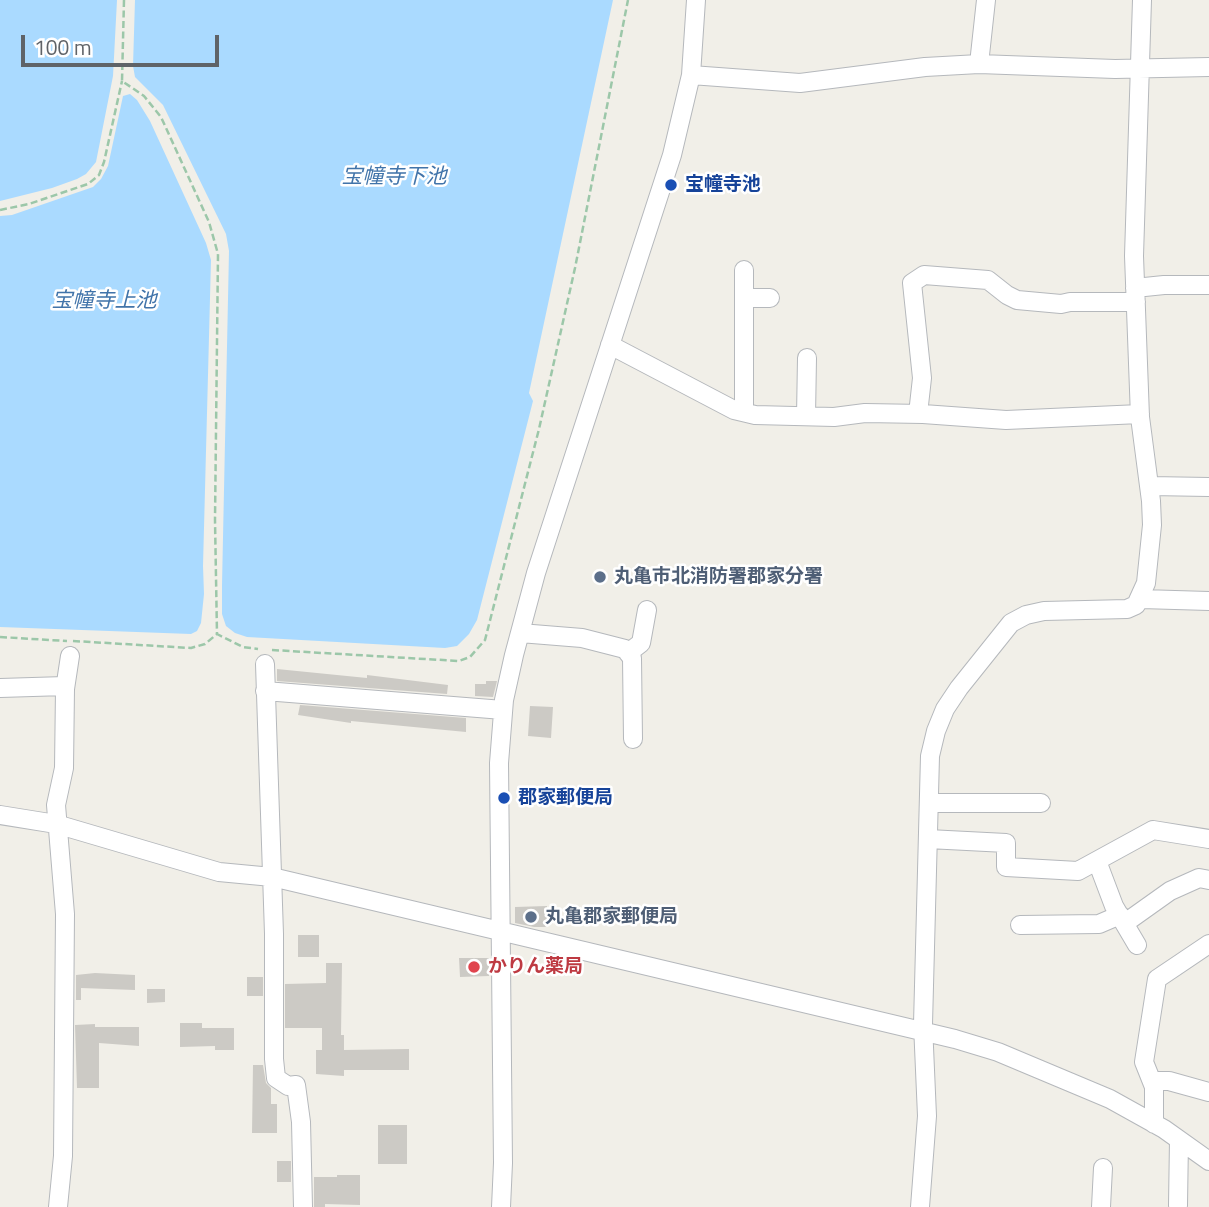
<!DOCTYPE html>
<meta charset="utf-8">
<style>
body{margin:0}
#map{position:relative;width:1209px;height:1207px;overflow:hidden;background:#f1efe8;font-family:"Titillium Web",sans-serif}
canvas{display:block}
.scale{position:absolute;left:21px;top:35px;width:198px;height:32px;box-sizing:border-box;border:4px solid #5f6368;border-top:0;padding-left:9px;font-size:21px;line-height:24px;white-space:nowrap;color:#5f6368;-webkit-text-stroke:5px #fff;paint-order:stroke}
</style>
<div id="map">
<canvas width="1209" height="1207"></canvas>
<div class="scale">100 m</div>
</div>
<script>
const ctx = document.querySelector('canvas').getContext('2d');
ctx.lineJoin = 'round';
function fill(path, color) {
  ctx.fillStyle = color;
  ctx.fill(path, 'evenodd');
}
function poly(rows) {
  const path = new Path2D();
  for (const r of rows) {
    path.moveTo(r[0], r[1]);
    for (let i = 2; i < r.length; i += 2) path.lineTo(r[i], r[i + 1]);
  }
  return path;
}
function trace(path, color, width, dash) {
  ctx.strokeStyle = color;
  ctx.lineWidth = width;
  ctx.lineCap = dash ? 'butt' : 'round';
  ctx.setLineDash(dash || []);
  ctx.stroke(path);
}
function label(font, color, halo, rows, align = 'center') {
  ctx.font = font + ' "Titillium Web","Noto Sans JP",sans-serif';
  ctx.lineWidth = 5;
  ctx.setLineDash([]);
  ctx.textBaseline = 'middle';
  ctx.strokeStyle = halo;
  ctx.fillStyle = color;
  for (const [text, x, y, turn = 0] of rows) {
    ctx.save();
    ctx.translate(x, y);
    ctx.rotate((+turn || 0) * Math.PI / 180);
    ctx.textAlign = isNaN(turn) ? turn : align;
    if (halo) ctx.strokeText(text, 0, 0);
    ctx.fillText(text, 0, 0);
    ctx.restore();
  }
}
const water = poly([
 [0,0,117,0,113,76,96,162,86,174,77,179,52,188,0,201],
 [135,0,613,0,529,393,533,401,477,620,469,634,457,646,445,648,247,637,235,633,226,626,222,614,222,585,229,251,226,234,163,105,135,77,133,66],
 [130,94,137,100,150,121,206,243,211,260,203,566,204,594,201,623,197,631,191,634,0,627,0,216,12,215,93,187,101,179,108,166,123,96]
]);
const building = poly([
 [277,669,367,678,367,675,448,685,447,694,277,681],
 [486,681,497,681,493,697,475,696,475,684,486,684],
 [300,705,466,718,466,732,351,721,351,723,298,715],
 [530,706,553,707,551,738,528,736],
 [547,906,547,927,534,927,515,923,515,907],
 [298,935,319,935,319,957,298,957],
 [459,958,489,958,489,976,460,977],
 [326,963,342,963,341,1035,344,1035,344,1050,409,1049,409,1070,344,1070,344,1076,316,1074,316,1050,322,1050,322,1028,285,1028,285,984,326,983],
 [95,973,135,975,135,990,81,988,81,1000,76,1000,76,975],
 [247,977,263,977,263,996,247,996],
 [147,989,165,989,165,1002,147,1003],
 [180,1023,202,1023,202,1028,234,1028,234,1050,215,1050,215,1046,180,1047],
 [95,1024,95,1027,139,1027,139,1046,99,1043,99,1088,77,1088,75,1025],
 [253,1065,263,1065,266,1083,271,1088,271,1104,277,1104,277,1133,252,1133],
 [378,1125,407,1125,407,1164,378,1164],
 [277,1161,291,1161,291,1182,277,1182],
 [337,1175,360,1175,360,1205,325,1204,325,1207,314,1207,314,1177,337,1177]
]);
const path = poly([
 [124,0,122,81,144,96,161,117,209,222,218,254,215,520,217,634],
 [0,210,29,204,88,184,99,175,104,162,122,81],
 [0,637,67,641],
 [73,641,191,648,205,644,217,634,243,647,258,649],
 [272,650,459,661,470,657,485,640,539,429,575,268,628,0]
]);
const minor = poly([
 [979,64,986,0],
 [691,75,800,83,925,67,979,64,1115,69,1209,67],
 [1135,288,1164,285,1209,285],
 [744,298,770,298],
 [610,345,734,410,755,415,834,417,865,413,923,414,1006,420,1140,414],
 [744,412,744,270],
 [918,414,922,378,912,283,924,275,988,280,1007,295,1017,300,1061,304,1070,302,1136,302],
 [806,416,807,358],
 [1150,486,1209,487],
 [1141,599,1209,601],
 [520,633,582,638,625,649,632,658,633,739],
 [628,653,641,643,647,610],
 [265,664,274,934,274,1059,276,1078,288,1086,296,1085,301,1122,303,1207],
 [0,688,65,686],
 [265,691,503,710],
 [929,803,1041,803],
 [0,815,56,824,219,872,272,877,955,1039,998,1052,1110,1099,1164,1129,1209,1161],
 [928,839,1006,843,1006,867,1078,871,1153,830,1209,839],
 [1097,861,1114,906,1137,945],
 [1125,923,1170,891,1199,878,1209,880],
 [1020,925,1099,924,1120,915],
 [1152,1081,1169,1081,1209,1092],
 [1154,1124,1154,1087,1144,1062,1157,979,1209,944],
 [1178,1205,1179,1140],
 [58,1207,63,1156,65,914,56,805,64,768,65,689,70,656],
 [501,1207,503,1163,499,763,504,700,514,655,536,573,672,155,691,75,696,0],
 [920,1207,927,1116,923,1024,930,756,936,731,945,709,959,688,1011,623,1026,615,1044,611,1127,609,1136,605,1146,583,1152,525,1151,501,1140,417,1134,256,1142,0],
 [1101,1207,1103,1168]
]);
const markers = [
 [671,185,7,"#1a4fb4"],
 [600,577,7,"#5c6f8a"],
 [504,798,7,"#1a4fb4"],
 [531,917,7,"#5c6f8a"],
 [474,967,7,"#e0444e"]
];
const transitNames = [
 ["宝幢寺池",685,185],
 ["郡家郵便局",518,798]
];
const serviceNames = [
 ["丸亀市北消防署郡家分署",614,577],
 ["丸亀郡家郵便局",545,917]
];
const healthNames = [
 ["かりん薬局",488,967]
];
const waterNames = [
 ["宝幢寺下池",394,178],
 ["宝幢寺上池",104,302]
];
fill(water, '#aadaff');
fill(building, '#cccac5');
trace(minor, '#b5b8bc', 20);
trace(path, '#9cc7a9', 2.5, [7, 3.5]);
trace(minor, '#fff', 18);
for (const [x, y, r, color] of markers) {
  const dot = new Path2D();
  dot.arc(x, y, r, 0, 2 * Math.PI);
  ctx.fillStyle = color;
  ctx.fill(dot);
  trace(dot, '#fff', 2.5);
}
label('bold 19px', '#164399', '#fff', transitNames, 'left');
label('bold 19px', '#4e5e75', '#fff', serviceNames, 'left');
label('bold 19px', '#be3a42', '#fff', healthNames, 'left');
label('italic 21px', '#4174aa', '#fff', waterNames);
</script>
